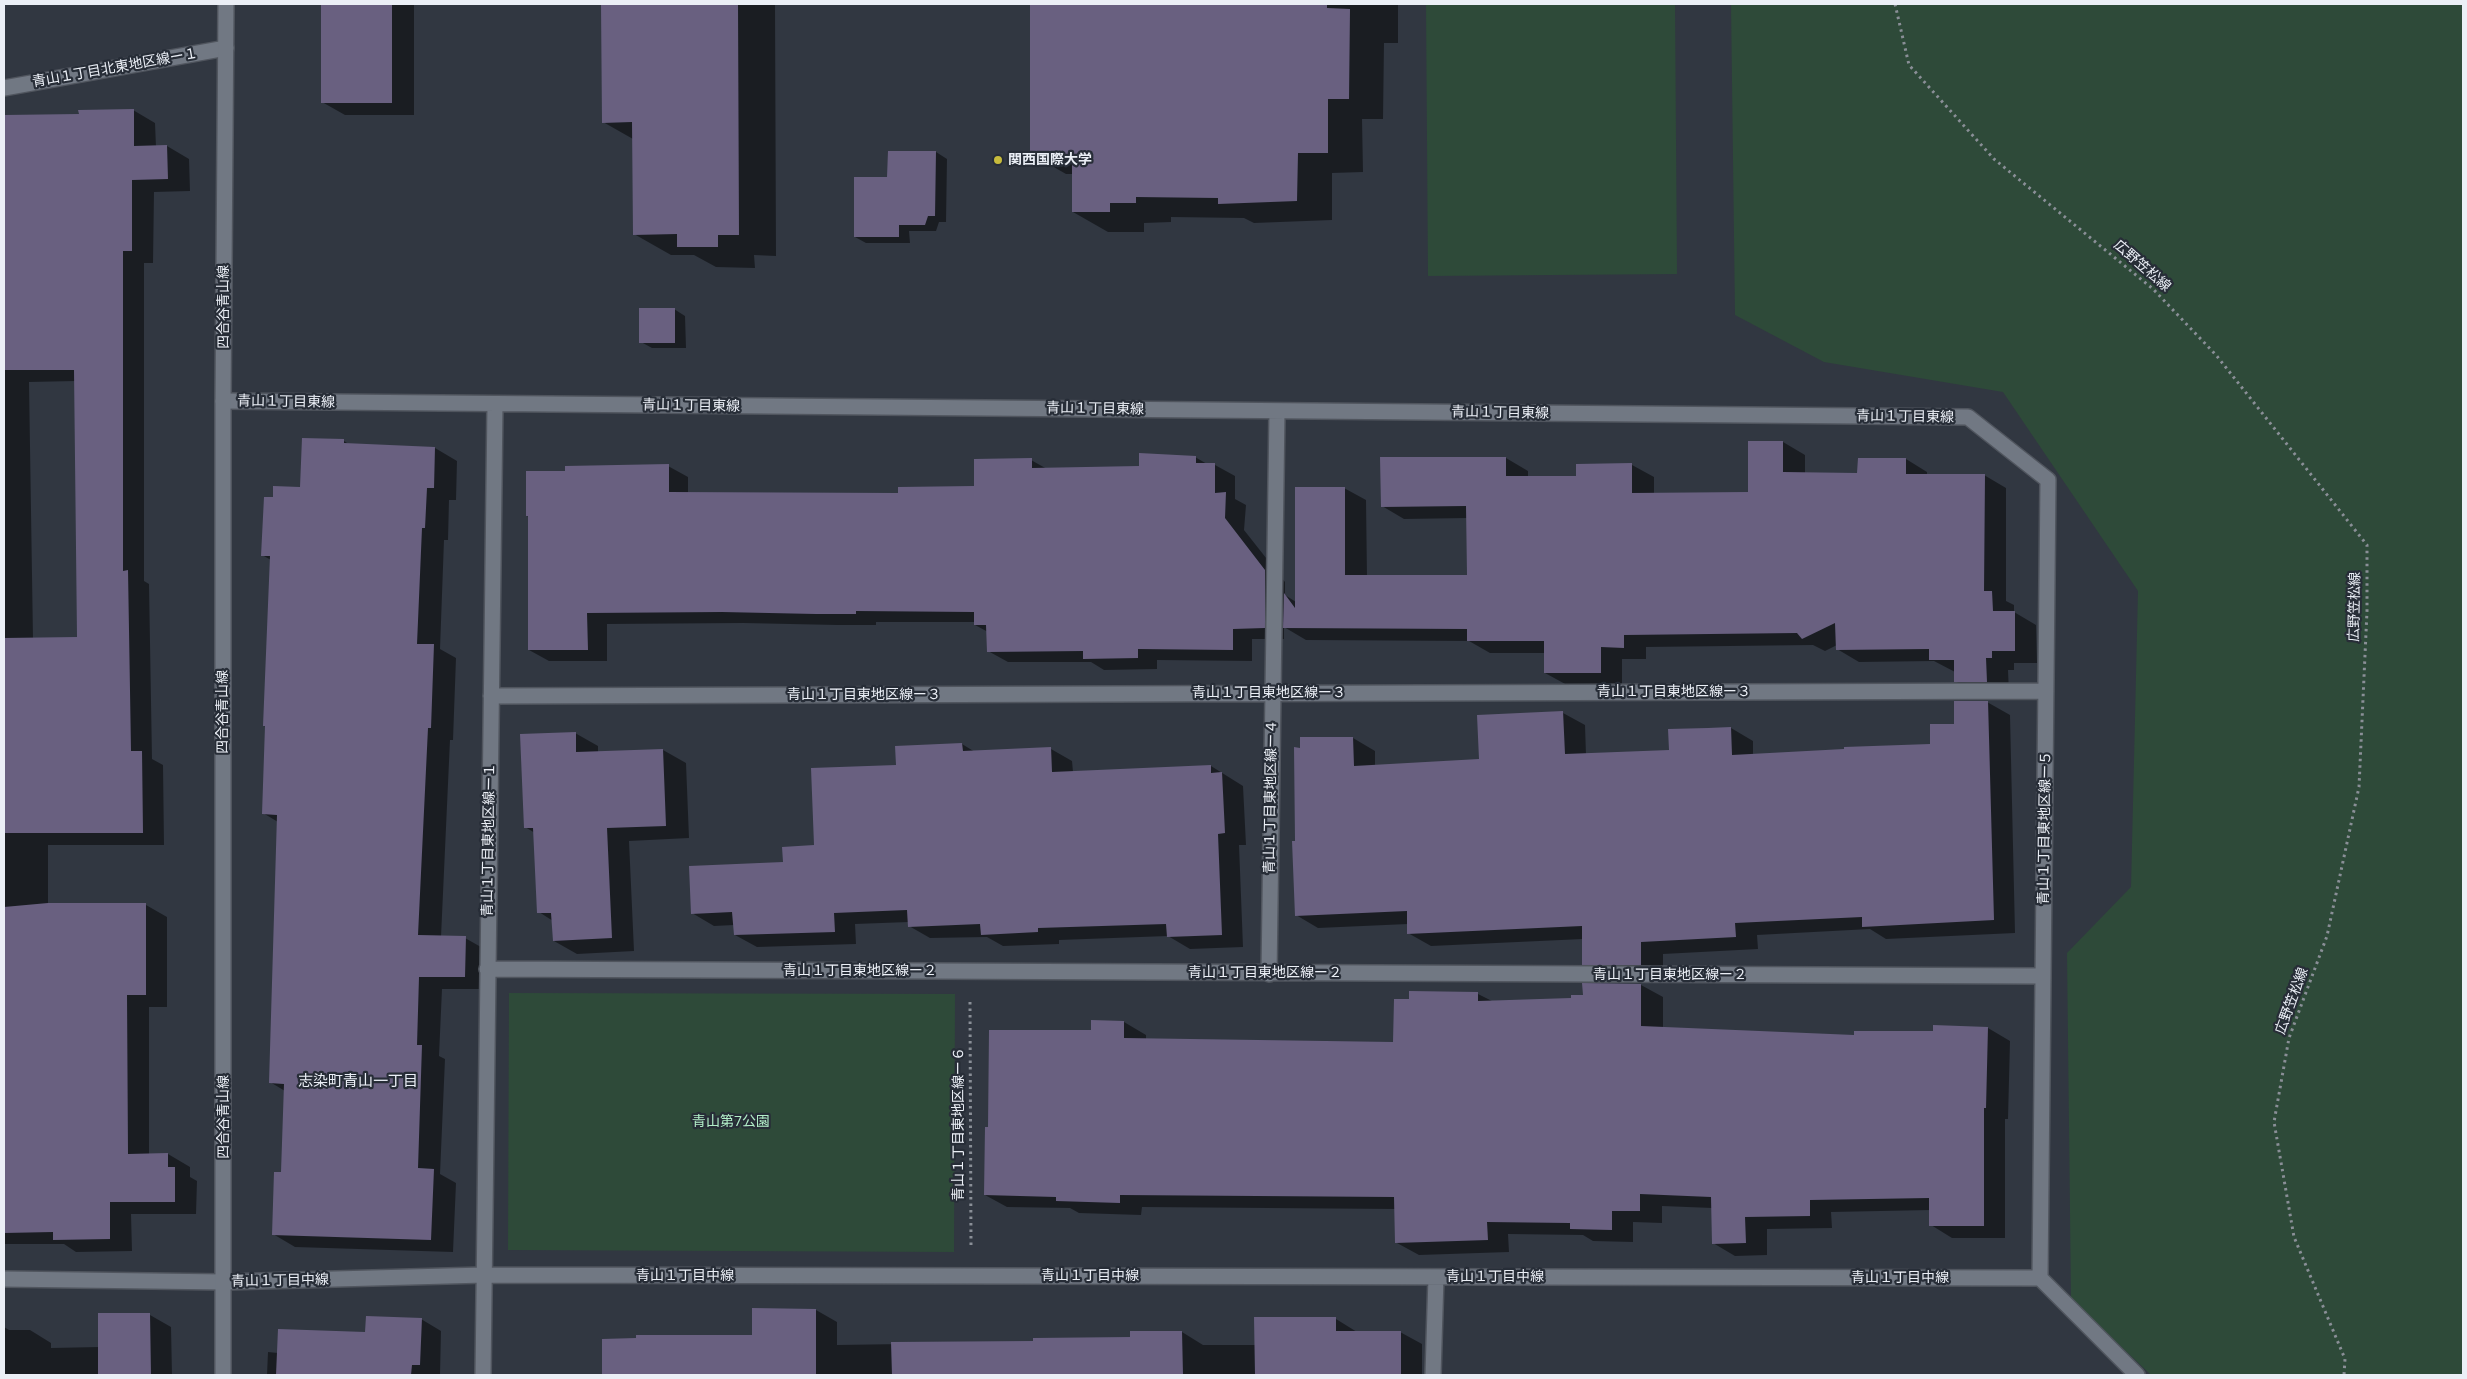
<!DOCTYPE html>
<meta charset="utf-8">
<style>
body{margin:0}
#map{position:relative;width:2467px;height:1379px;overflow:hidden;background:#313741;font-family:"Open Sans",sans-serif}
canvas{display:block}
.frame{position:absolute;inset:0;border:5px solid #ebeff6;pointer-events:none}
</style>
<div id="map">
<canvas width="2467" height="1379"></canvas>
<div class="frame"></div>
</div>
<script>
const ctx = document.querySelector('canvas').getContext('2d');
ctx.lineJoin = 'round';
function fill(path, color) {
  ctx.fillStyle = color;
  ctx.fill(path, 'evenodd');
}
function poly(rows) {
  const path = new Path2D();
  for (const r of rows) {
    path.moveTo(r[0], r[1]);
    for (let i = 2; i < r.length; i += 2) path.lineTo(r[i], r[i + 1]);
  }
  return path;
}
function trace(path, color, width, dash) {
  ctx.strokeStyle = color;
  ctx.lineWidth = width;
  ctx.lineCap = dash ? 'butt' : 'round';
  ctx.setLineDash(dash || []);
  ctx.stroke(path);
}
function label(font, color, halo, rows, align = 'center') {
  ctx.font = font + ' "Open Sans","Noto Sans JP",sans-serif';
  ctx.lineWidth = 4.5;
  ctx.setLineDash([]);
  ctx.textBaseline = 'middle';
  ctx.strokeStyle = halo;
  ctx.fillStyle = color;
  for (const [text, x, y, turn = 0] of rows) {
    ctx.save();
    ctx.translate(x, y);
    ctx.rotate((+turn || 0) * Math.PI / 180);
    ctx.textAlign = isNaN(turn) ? turn : align;
    if (halo) ctx.strokeText(text, 0, 0);
    ctx.fillText(text, 0, 0);
    ctx.restore();
  }
}
const green = poly([
 [1426,4,1675,4,1677,274,1428,276],
 [1731,4,2463,4,2463,1375,2151,1375,2071,1299,2067,953,2131,887,2138,591,2003,392,1824,362,1735,315],
 [509,993,955,994,954,1252,508,1250]
]);
const shadow = poly([
 [322,4,414,4,414,115,345,115,322,102],
 [603,4,775,4,776,256,754,255,755,268,716,267,694,255,671,255,634,234,633,139,603,122],
 [1031,4,1398,4,1398,43,1384,43,1383,119,1362,119,1363,172,1332,173,1332,220,1254,223,1244,218,1171,217,1171,222,1144,223,1144,232,1108,232,1073,212,1073,174,1066,174,1031,154],
 [133,110,155,123,156,147,167,146,189,159,190,191,154,192,153,263,144,263,144,581,149,584,152,759,163,765,164,845,48,845,48,906,146,905,167,917,167,1007,149,1007,149,1154,168,1154,190,1167,190,1177,197,1181,196,1214,131,1214,132,1251,76,1252,64,1244,4,1244,4,116,80,116],
 [76,381,78,639,33,639,29,382],
 [936,152,947,159,946,222,939,222,936,231,909,231,910,243,866,243,855,237],
 [674,309,685,316,686,348,652,348,641,342],
 [344,441,350,445,435,448,457,461,456,500,449,500,448,540,444,540,440,649,456,658,453,740,450,740,441,937,465,938,488,951,487,989,442,989,439,1056,445,1059,440,1174,456,1183,453,1252,295,1247,273,1234,282,1173,285,1091,270,1082,278,822,263,813,267,727,264,726,271,560,262,555,275,499,301,488],
 [1749,442,1783,442,1805,455,1805,474,1859,474,1906,459,1927,472,1927,475,1984,475,2006,488,2006,601,2014,605,2014,612,2036,625,2037,663,2014,663,2014,670,2008,670,2009,694,1977,694,1955,681,1955,672,1934,661,1859,662,1837,649,1837,645,1825,651,1813,645,1646,647,1646,659,1622,659,1622,685,1567,685,1545,673,1545,653,1490,653,1469,641,1306,640,1284,627,1284,639,1252,639,1252,661,1157,660,1157,669,1104,670,1091,662,1008,662,988,651,988,632,975,625,975,622,876,622,876,625,837,625,743,623,607,624,607,661,549,661,529,650,529,517,527,516,566,472,668,466,688,477,688,493,899,494,976,488,1031,460,1047,469,1140,468,1195,457,1207,464,1215,465,1235,476,1235,499,1246,505,1244,530,1285,582,1285,595,1296,602,1344,488,1366,500,1367,577,1468,577,1468,518,1404,519,1382,506,1506,458,1528,471,1528,477,1577,477,1632,465,1654,477,1654,494,1749,493],
 [1987,702,2010,715,2015,933,1886,939,1870,929,1757,935,1758,949,1663,954,1663,977,1606,977,1584,964,1583,939,1431,946,1408,933,1408,924,1318,928,1296,915,1296,842,1301,738,1353,738,1375,751,1375,766,1480,760,1563,713,1585,725,1586,755,1671,752,1731,728,1753,741,1753,755,1932,745],
 [575,733,598,746,598,753,663,750,686,763,689,838,629,841,634,951,577,954,554,941,553,921,539,912,535,833,525,827],
 [962,744,975,752,1051,749,1072,761,1073,772,1211,766,1243,786,1246,845,1239,845,1243,947,1190,949,1168,936,1059,940,1059,944,1003,946,987,937,930,938,909,926,909,922,855,924,856,944,757,947,735,935,734,925,714,926,692,913,815,846,897,766],
 [1641,985,1663,997,1663,1028,1855,1036,1934,1032,1934,1026,1988,1028,2010,1041,2008,1119,2005,1119,2005,1238,1952,1238,1931,1225,1931,1210,1831,1212,1832,1228,1767,1229,1767,1255,1735,1256,1713,1243,1712,1208,1662,1206,1662,1223,1633,1222,1633,1242,1593,1241,1583,1235,1508,1234,1509,1252,1419,1255,1397,1243,1395,1209,1142,1207,1141,1215,1079,1213,1070,1208,1007,1207,985,1195,989,1128,1092,1032,1124,1022,1146,1035,1146,1039,1394,1043,1478,994,1492,1001,1572,999],
 [816,1310,837,1322,837,1345,1035,1342,1132,1338,1182,1332,1203,1345,1256,1345,1336,1319,1357,1332,1400,1332,1422,1344,1422,1375,603,1375,603,1340,753,1336],
 [150,1315,171,1327,172,1375,4,1375,4,1327,9,1330,30,1330,51,1343,51,1348,99,1347],
 [421,1319,441,1331,440,1375,267,1375,268,1352,278,1353]
]);
const building = poly([
 [321,4,392,4,392,103,321,103],
 [601,4,738,5,739,235,718,235,718,247,677,247,677,234,633,235,632,122,602,123],
 [1030,4,1327,4,1327,8,1350,9,1349,99,1328,99,1328,153,1298,153,1297,201,1218,204,1218,198,1136,197,1136,203,1110,203,1110,212,1072,212,1072,155,1030,155],
 [134,109,134,146,167,145,168,179,132,180,132,251,123,251,123,571,128,570,131,751,142,751,143,833,4,833,4,638,77,637,74,370,4,370,4,115,79,114,78,110],
 [888,151,936,151,935,216,928,216,925,225,899,225,899,237,854,237,854,177,887,177],
 [639,308,675,308,675,343,639,343],
 [302,438,344,439,344,443,435,447,434,488,427,488,425,528,422,528,417,644,434,644,431,728,428,728,418,935,466,936,465,977,419,977,417,1045,422,1045,418,1168,434,1169,431,1240,272,1235,274,1172,281,1172,284,1084,269,1083,277,815,262,814,265,726,263,726,270,556,261,556,264,497,273,497,273,486,300,487],
 [1748,441,1783,441,1783,472,1857,473,1858,458,1906,458,1906,474,1985,474,1984,591,1992,591,1993,611,2015,611,2015,651,1992,651,1992,658,1986,658,1987,682,1954,682,1954,660,1929,660,1929,649,1836,650,1835,623,1802,639,1797,633,1624,635,1624,648,1601,647,1601,673,1544,673,1544,641,1467,641,1467,629,1283,628,1284,593,1295,608,1295,487,1345,487,1345,575,1467,575,1466,506,1381,507,1380,457,1506,457,1506,476,1576,476,1576,464,1632,463,1632,493,1748,492],
 [1139,453,1196,456,1196,463,1215,463,1215,493,1226,492,1225,518,1265,570,1265,628,1233,629,1233,650,1138,649,1138,658,1083,659,1083,651,987,652,986,625,974,625,974,612,856,611,856,614,816,614,722,612,587,613,588,650,528,650,528,516,526,516,526,471,565,471,565,466,669,464,669,492,898,493,898,487,974,486,974,459,1032,458,1032,468,1139,466],
 [1954,701,1988,701,1994,920,1862,927,1862,917,1735,923,1736,937,1641,942,1641,965,1582,965,1582,926,1407,934,1407,911,1295,916,1292,841,1295,841,1294,747,1300,748,1300,737,1353,737,1354,766,1479,759,1477,715,1563,711,1565,754,1669,750,1668,729,1708,728,1731,727,1732,755,1844,749,1844,747,1930,744,1930,724,1954,724],
 [576,732,576,752,663,749,666,826,607,828,612,938,553,941,551,913,537,913,533,828,524,828,520,734],
 [962,743,963,751,1051,747,1052,772,1211,765,1211,773,1222,772,1225,833,1218,834,1222,935,1167,937,1166,924,1038,928,1038,932,981,935,980,924,908,927,907,910,834,913,835,932,734,935,732,912,691,914,689,866,783,862,782,847,814,845,811,768,896,765,895,746],
 [48,903,146,903,146,995,127,995,128,1154,168,1153,168,1167,175,1167,175,1202,110,1202,110,1239,53,1240,53,1232,4,1233,4,907],
 [1582,983,1641,984,1641,1026,1854,1035,1854,1031,1933,1031,1933,1025,1988,1027,1986,1108,1984,1108,1984,1226,1929,1226,1929,1198,1810,1200,1810,1216,1745,1217,1746,1243,1712,1244,1711,1197,1640,1194,1640,1211,1612,1211,1612,1230,1570,1229,1570,1223,1487,1222,1488,1240,1395,1243,1394,1197,1120,1195,1120,1203,1056,1201,1056,1197,984,1195,985,1127,988,1127,989,1030,1091,1030,1091,1020,1124,1021,1124,1038,1393,1042,1394,999,1409,999,1409,991,1478,992,1478,1001,1571,998,1571,995,1583,995],
 [752,1308,816,1309,816,1375,602,1375,602,1339,636,1338,636,1335,752,1335],
 [98,1313,150,1313,151,1375,98,1375],
 [366,1316,422,1318,420,1365,412,1365,411,1375,276,1375,278,1329,365,1332],
 [1254,1317,1336,1317,1336,1331,1401,1331,1401,1375,1255,1375],
 [1130,1331,1182,1331,1183,1375,892,1375,891,1342,1033,1341,1033,1338,1130,1337]
]);
const path = poly([
 [1895,4,1909,65,1994,159,2153,289,2216,355,2367,545,2367,611,2359,787,2327,936,2289,1038,2274,1122,2294,1237,2345,1359,2344,1375],
 [970,1002,971,1245]
]);
const minor = poly([
 [4,88,226,48],
 [223,401,1968,417,2048,480,2040,1278],
 [491,696,2046,691],
 [487,969,2043,976],
 [1269,974,1277,411],
 [4,1279,224,1282,484,1275,2040,1278,2137,1375],
 [483,1375,495,404],
 [1433,1375,1436,1277]
]);
const tertiary = poly([
 [223,1375,223,401,226,4]
]);
const markers = [
 [998,160,5,"#c7bb3c"]
];
const streetNames = [
 ["青山１丁目北東地区線ー１",115,68,-10],
 ["広野笠松線",2142,266,41],
 ["四合谷青山線",224,307,-90],
 ["青山１丁目東線",286,402,1],
 ["青山１丁目東線",691,406,1],
 ["青山１丁目東線",1095,409,1],
 ["青山１丁目東線",1500,413,1],
 ["青山１丁目東線",1905,417,1],
 ["広野笠松線",2355,607,-89],
 ["青山１丁目東地区線ー３",1674,692],
 ["青山１丁目東地区線ー３",1269,693],
 ["青山１丁目東地区線ー３",864,695],
 ["四合谷青山線",223,712,-90],
 ["青山１丁目東地区線ー４",1271,797,-89],
 ["青山１丁目東地区線ー５",2045,828,-89],
 ["青山１丁目東地区線ー１",489,840,-89],
 ["青山１丁目東地区線ー２",860,971],
 ["青山１丁目東地区線ー２",1265,973],
 ["青山１丁目東地区線ー２",1670,975],
 ["広野笠松線",2292,1001,-70],
 ["四合谷青山線",224,1117,-90],
 ["青山１丁目東地区線ー６",959,1124,-90],
 ["青山１丁目中線",685,1276],
 ["青山１丁目中線",1090,1276],
 ["青山１丁目中線",1495,1277],
 ["青山１丁目中線",1900,1278],
 ["青山１丁目中線",280,1281,-1]
];
const poiNames = [
 ["関西国際大学",1008,160]
];
const parkNames = [
 ["青山第7公園",731,1122]
];
const neighbourhoodNames = [
 ["志染町青山一丁目",358,1082]
];
fill(green, '#2e4a39');
fill(shadow, '#0007');
fill(building, '#696080');
trace(minor, '#50555e', 18);
trace(tertiary, '#50555e', 18);
trace(path, '#8a8f97', 3, [2.5, 4]);
trace(minor, '#717883', 15);
trace(tertiary, '#717883', 15);
for (const [x, y, r, color] of markers) {
  const dot = new Path2D();
  dot.arc(x, y, r, 0, 2 * Math.PI);
  ctx.fillStyle = color;
  ctx.fill(dot);
  trace(dot, '#272d37', 2);
}
label('14px', '#ebeff6', '#272d37', streetNames);
label('bold 14px', '#ebeff6', '#272d37', poiNames, 'left');
label('14px', '#b2eec8', '#272d37', parkNames);
label('15px', '#ebeff6', '#272d37', neighbourhoodNames);
</script>
